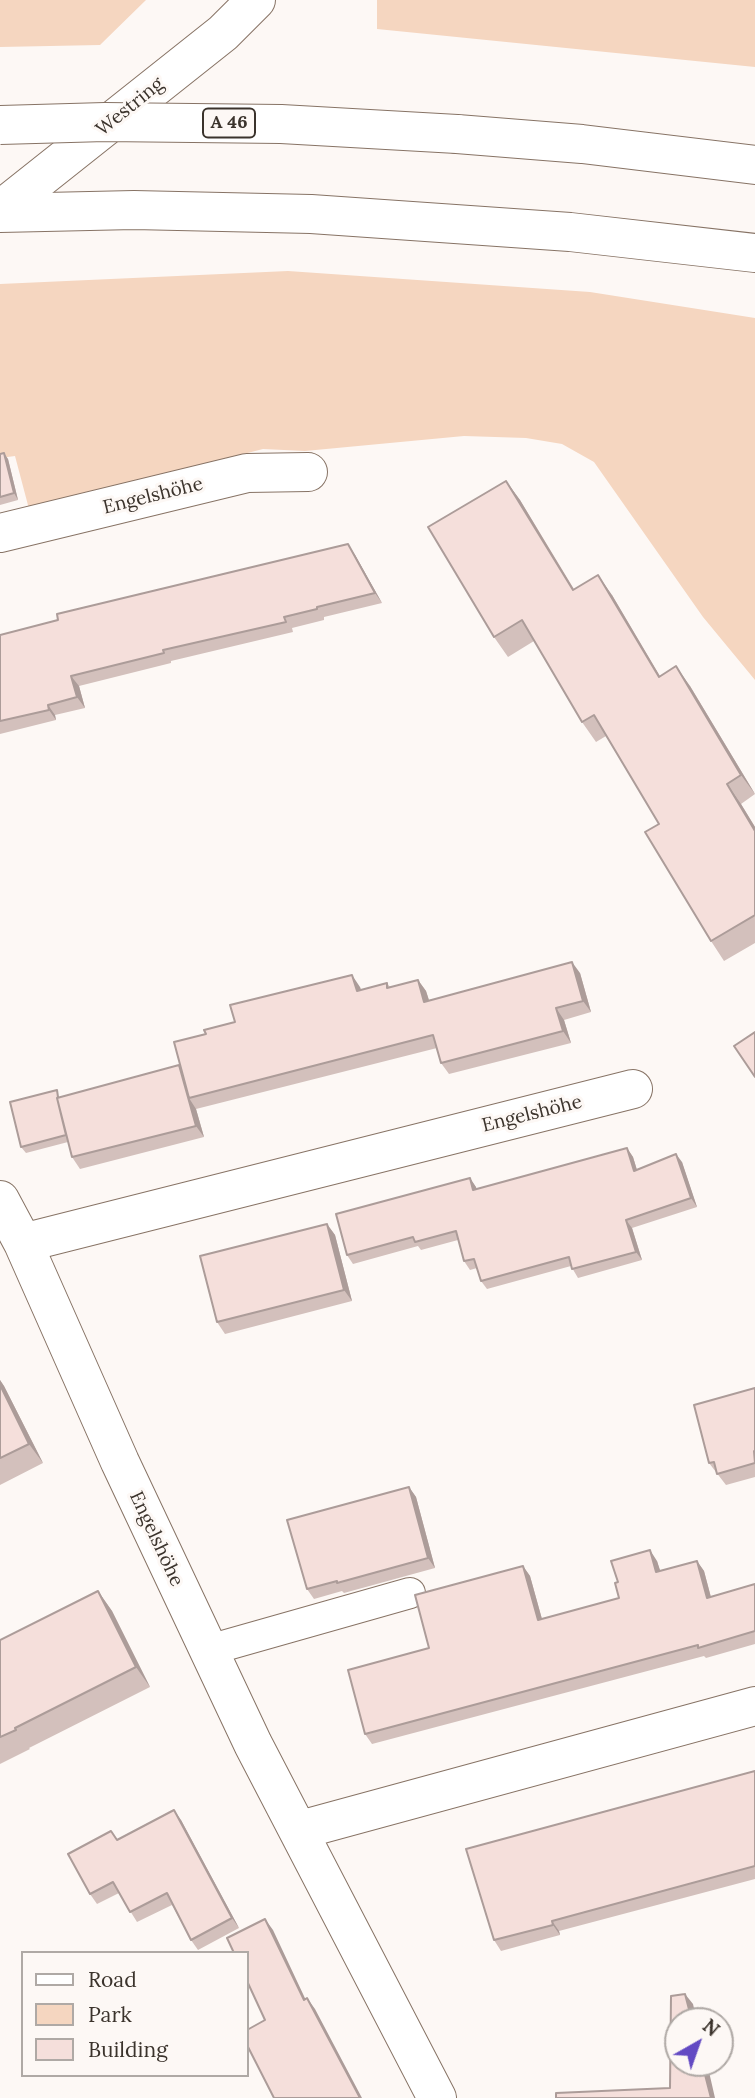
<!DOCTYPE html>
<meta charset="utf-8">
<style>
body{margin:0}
#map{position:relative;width:755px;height:2098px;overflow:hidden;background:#fdf8f5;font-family:Lora,serif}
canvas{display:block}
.legend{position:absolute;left:21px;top:1951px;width:228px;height:126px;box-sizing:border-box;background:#fdf8f5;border:2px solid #afa9a5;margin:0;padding:9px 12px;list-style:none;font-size:21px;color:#3b332c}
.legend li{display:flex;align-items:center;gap:14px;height:35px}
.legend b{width:35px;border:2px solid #afa9a5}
.north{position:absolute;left:664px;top:2007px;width:70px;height:70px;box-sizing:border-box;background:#fdf8f5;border:2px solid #afa9a5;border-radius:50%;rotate:40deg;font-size:19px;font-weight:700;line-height:28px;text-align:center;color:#3b332c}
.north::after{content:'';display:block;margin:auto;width:24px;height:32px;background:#634ac3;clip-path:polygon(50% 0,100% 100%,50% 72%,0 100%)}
</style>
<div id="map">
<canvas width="755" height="2098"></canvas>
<ul class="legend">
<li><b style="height:9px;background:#fff"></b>Road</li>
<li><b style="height:19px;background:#f5d6c0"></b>Park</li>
<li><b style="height:19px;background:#f5dfdb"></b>Building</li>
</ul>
<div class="north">N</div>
</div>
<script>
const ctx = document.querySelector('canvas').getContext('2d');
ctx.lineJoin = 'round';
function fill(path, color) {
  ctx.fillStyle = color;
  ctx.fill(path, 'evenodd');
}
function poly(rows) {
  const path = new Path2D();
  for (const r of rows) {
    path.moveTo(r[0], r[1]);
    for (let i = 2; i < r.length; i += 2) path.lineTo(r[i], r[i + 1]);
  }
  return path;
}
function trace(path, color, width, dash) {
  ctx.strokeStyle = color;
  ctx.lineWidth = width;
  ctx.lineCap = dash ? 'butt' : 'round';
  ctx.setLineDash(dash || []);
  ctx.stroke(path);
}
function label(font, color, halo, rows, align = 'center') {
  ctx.font = font + ' Lora,serif';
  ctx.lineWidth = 6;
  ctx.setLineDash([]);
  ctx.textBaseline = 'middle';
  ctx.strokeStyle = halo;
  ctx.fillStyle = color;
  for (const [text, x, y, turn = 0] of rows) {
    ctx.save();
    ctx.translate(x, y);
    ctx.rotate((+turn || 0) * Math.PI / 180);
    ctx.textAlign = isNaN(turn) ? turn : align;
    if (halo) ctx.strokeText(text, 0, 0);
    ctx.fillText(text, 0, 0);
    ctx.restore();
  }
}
const green = poly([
 [0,0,146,0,100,45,0,47],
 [377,0,755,0,755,67,377,29],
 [288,271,590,292,755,318,755,680,703,617,594,462,562,444,526,438,464,436,305,451,263,449,29,509,15,456,0,458,0,284]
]);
const service = poly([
 [209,1650,410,1593]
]);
const minor = poly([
 [0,533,247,473,308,472],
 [0,1200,23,1243,120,1462,253,1744,437,2098],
 [23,1243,633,1089],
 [300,1830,755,1706]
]);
const primary = poly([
 [0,210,223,33,256,0]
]);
const motorway = poly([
 [457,134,582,144,755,165],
 [0,213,134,210,311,214,570,232,755,253]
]);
const motorwayBridge = poly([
 [0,125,105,122,281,124,457,134]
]);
const wall = poly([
 [0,454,8,459,18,500,0,505],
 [506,481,520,500,574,589,612,595,660,676,690,686,755,794,741,804,755,827,755,943,724,961,711,941,659,824,606,736,596,742,582,722,534,641,508,657,494,637],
 [355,555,382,603,324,617,324,620,292,628,293,632,171,661,171,663,79,686,85,708,55,715,56,720,0,734,0,635],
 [580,973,591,1012,564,1020,571,1043,449,1074,441,1063,437,1048,196,1109,204,1137,80,1169,72,1157,68,1142,26,1153,21,1147,61,1097,179,1065,206,1034,235,1022,360,987,361,990,387,983,390,987,418,980,426,991,429,1000],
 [627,1148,633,1157,637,1170,682,1162,697,1207,632,1228,642,1260,578,1278,571,1266,487,1289,481,1281,477,1268,470,1270,464,1261,458,1240,421,1250,418,1246,353,1264,347,1255,470,1178,477,1189],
 [327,1224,335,1235,352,1301,225,1334,217,1322],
 [0,1380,4,1386,43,1463,0,1485],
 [755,1388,755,1477,726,1485,709,1463],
 [409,1487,416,1497,435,1568,344,1593,342,1591,314,1599,307,1589],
 [657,1561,660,1571,697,1561,704,1571,711,1597,755,1584,755,1644,706,1658,704,1656,372,1744,365,1734,429,1648,523,1566,530,1576,542,1619,619,1598],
 [98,1591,112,1611,150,1687,29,1748,30,1749,0,1764,0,1640],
 [755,1771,755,1879,559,1931,560,1935,501,1951,494,1940],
 [181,1820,239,1928,198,1950,191,1940,172,1905,137,1922,119,1893,97,1904,90,1894,117,1840]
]);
const shadedWall = poly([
 [4,453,8,459,18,500,14,493],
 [506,481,520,500,586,610,573,590],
 [348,544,355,555,382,603,375,593],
 [598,575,612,595,672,697,659,677],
 [676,666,690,686,755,794,741,775],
 [71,676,79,686,85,708,77,697],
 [48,705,55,715,56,720,49,710],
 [727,784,741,804,755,827,755,831],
 [572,962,580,973,591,1012,583,1001],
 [352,975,360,987,365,1002,357,991],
 [418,980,426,991,433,1013,424,1002],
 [556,1008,564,1020,571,1043,563,1031],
 [179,1065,189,1098,196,1109,204,1137,196,1126],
 [627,1148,633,1157,640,1180,634,1171],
 [676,1154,682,1162,697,1207,691,1198],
 [470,1178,476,1187,479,1198,473,1190],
 [626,1220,632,1228,642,1260,636,1252],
 [327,1224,335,1235,352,1301,344,1290],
 [0,1380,4,1386,43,1463,29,1444,0,1385],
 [409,1487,416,1497,435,1568,428,1558],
 [650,1550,657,1561,664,1582,656,1572],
 [697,1561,704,1571,714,1609,707,1598],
 [523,1566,530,1576,545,1630,538,1620],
 [98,1591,112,1611,150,1687,136,1667],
 [174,1810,181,1820,239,1928,232,1918],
 [265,1919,273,1930,311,2011,304,2000],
 [552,1921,559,1931,560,1935,553,1925],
 [685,1994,693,2004,697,2021,692,2021],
 [307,1998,315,2009,362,2098,360,2098],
 [702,2063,707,2063,715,2098,711,2098]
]);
const building = poly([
 [4,453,14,493,0,497,0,454,4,453],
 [506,481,573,590,598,575,659,677,676,666,741,775,727,784,755,831,755,915,711,941,645,832,659,824,594,715,582,722,522,620,494,637,428,527,506,481],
 [348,544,375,593,317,607,317,609,284,617,286,622,163,650,164,653,71,676,77,697,48,705,49,710,0,721,0,635,58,620,57,614,348,544],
 [572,962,583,1001,556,1008,563,1031,441,1063,433,1035,189,1098,174,1042,206,1034,204,1030,235,1022,230,1005,352,975,357,991,387,983,387,988,418,980,424,1002,572,962],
 [755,1032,755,1077,734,1046,755,1032],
 [179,1065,196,1126,72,1157,57,1098,179,1065],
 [57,1090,58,1097,57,1098,66,1135,21,1147,10,1102,57,1090],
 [627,1148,634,1171,676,1154,691,1198,626,1220,636,1252,572,1269,569,1257,481,1281,474,1259,464,1261,456,1231,415,1242,413,1237,347,1255,336,1214,470,1178,473,1190,627,1148],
 [327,1224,344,1290,217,1322,200,1256,327,1224],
 [0,1385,29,1444,0,1458,0,1385],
 [755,1388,755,1451,754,1451,755,1463,717,1474,714,1462,709,1463,694,1405,755,1388],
 [409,1487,428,1558,337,1583,337,1581,307,1589,287,1520,409,1487],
 [650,1550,656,1572,697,1561,707,1598,755,1584,755,1631,698,1648,698,1645,365,1734,348,1670,429,1648,415,1595,523,1566,538,1620,619,1598,615,1583,618,1582,611,1561,650,1550],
 [98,1591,136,1667,15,1728,16,1730,0,1737,0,1640,98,1591],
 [755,1771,755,1866,552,1921,553,1925,494,1940,466,1849,755,1771],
 [174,1810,232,1918,191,1940,167,1893,130,1912,113,1882,90,1894,68,1854,111,1831,117,1840,174,1810],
 [265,1919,304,2000,307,1998,360,2098,274,2098,247,2045,247,2030,265,2020,247,1981,247,1953,234,1953,227,1938,265,1919],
 [685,1994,692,2021,678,2021,678,2063,702,2063,711,2098,556,2098,556,2093,670,2088,671,1996,685,1994]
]);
const shields = [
 [229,123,52]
];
const shieldNames = [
 ["A 46",229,123]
];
const streetNames = [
 ["Westring",130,107,-39],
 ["Engelshöhe",153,496,-14],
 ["Engelshöhe",532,1114,-14],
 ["Engelshöhe",156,1539,65]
];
fill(green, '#f5d6c0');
trace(service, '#877365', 32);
trace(minor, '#877365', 40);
trace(primary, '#877365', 40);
trace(motorway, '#877365', 40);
trace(service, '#fff', 30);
trace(minor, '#fff', 38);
trace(primary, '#fff', 38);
trace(motorway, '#fff', 38);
trace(motorwayBridge, '#877365', 40, []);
trace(motorwayBridge, '#fff', 38);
fill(wall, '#d3c0bc');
fill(shadedWall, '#ac9c99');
fill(building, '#f5dfdb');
trace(building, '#ac9c99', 2);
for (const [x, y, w] of shields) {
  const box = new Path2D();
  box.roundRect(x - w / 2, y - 14.5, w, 29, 5);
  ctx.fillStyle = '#fdf8f5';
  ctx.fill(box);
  trace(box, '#3b332c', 2);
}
label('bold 18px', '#3b332c', null, shieldNames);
label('19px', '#3b332c', '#fdf8f5', streetNames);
</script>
